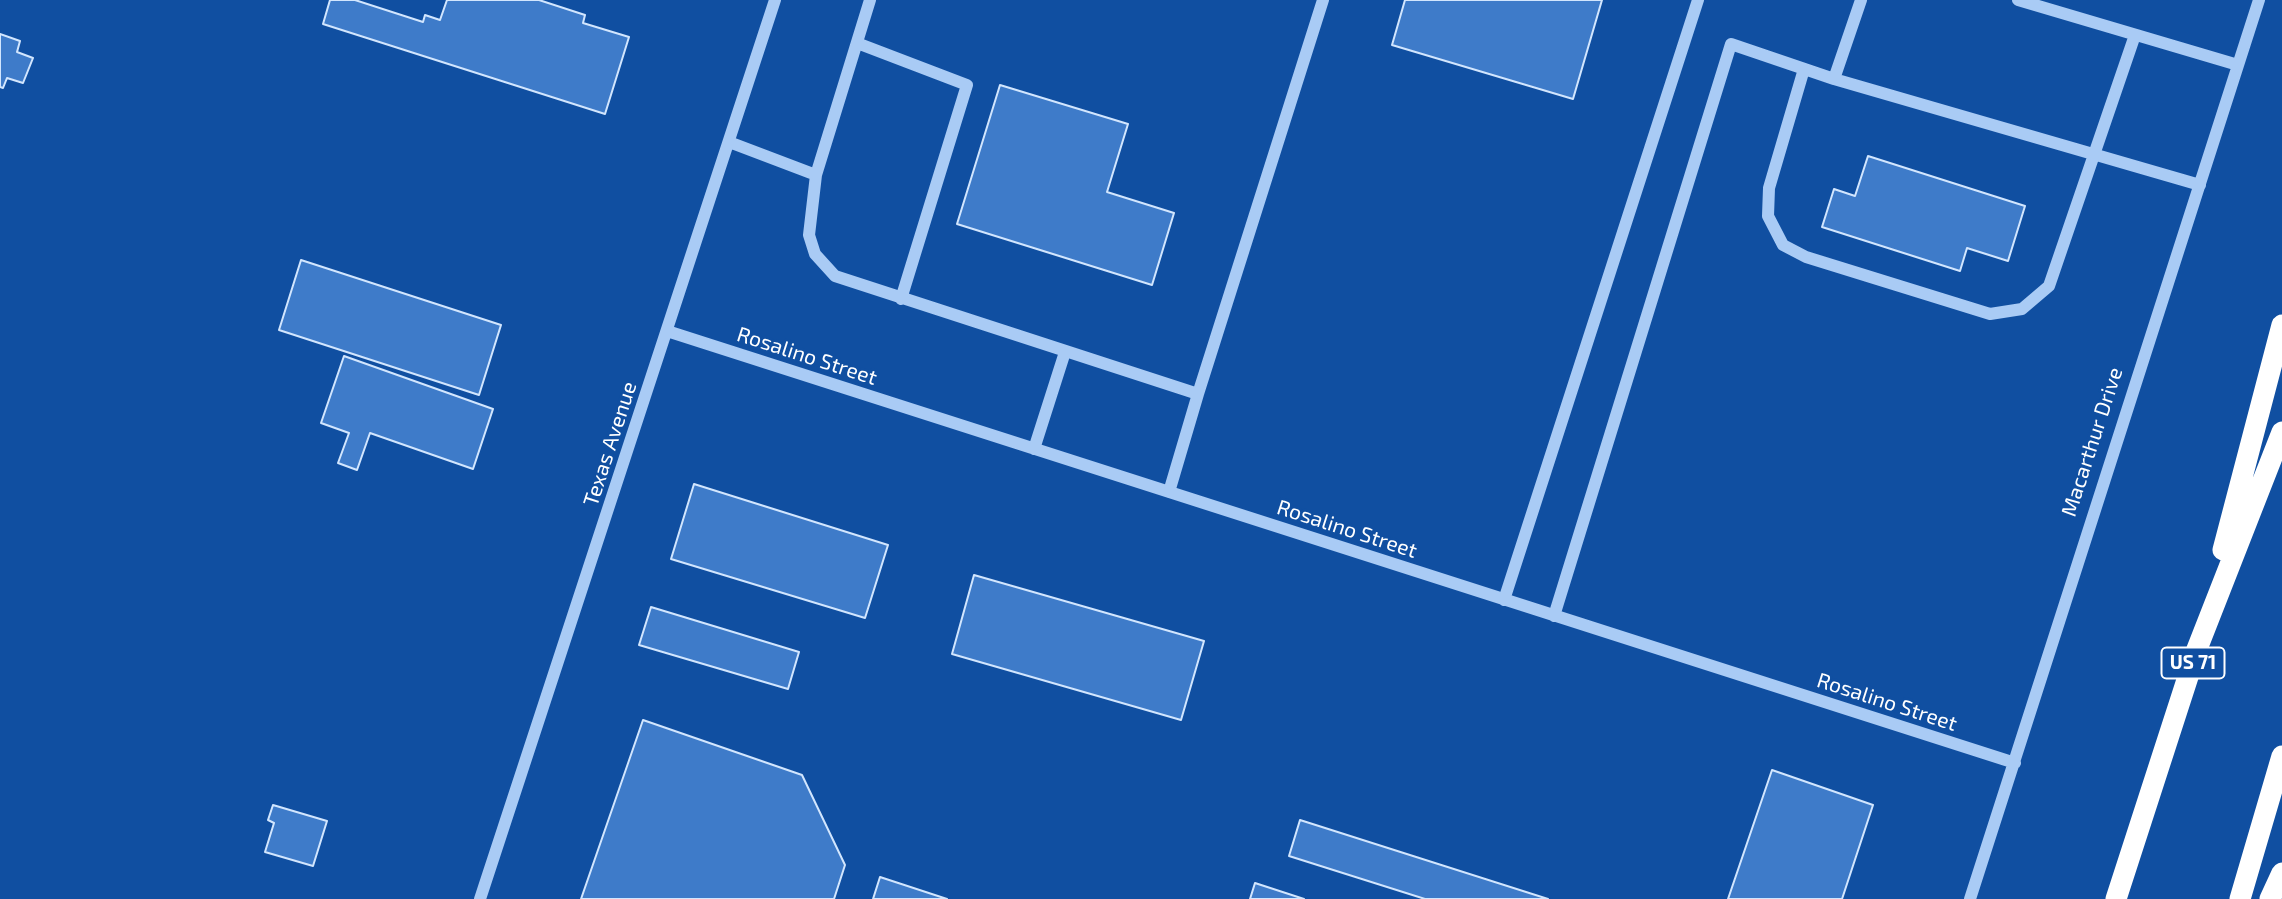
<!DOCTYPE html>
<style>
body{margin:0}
canvas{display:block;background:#104fa1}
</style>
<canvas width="2282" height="899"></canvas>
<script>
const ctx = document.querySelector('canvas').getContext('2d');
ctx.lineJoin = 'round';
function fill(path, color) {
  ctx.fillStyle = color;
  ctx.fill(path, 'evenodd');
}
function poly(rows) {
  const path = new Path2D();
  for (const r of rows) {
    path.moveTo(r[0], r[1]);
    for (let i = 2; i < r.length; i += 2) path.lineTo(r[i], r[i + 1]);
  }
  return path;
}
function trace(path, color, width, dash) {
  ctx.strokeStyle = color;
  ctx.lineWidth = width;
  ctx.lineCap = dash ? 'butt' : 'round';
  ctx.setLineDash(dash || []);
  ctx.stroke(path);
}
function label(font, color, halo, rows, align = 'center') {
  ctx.font = font + ' "Exo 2",sans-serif';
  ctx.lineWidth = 6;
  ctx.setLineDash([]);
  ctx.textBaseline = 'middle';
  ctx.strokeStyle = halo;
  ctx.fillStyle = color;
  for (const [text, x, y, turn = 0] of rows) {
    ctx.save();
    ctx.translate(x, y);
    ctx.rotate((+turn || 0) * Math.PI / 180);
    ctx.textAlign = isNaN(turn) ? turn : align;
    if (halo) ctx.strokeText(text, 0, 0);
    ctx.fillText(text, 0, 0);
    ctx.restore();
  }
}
const building = poly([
 [330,0,355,0,423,22,425,15,440,20,447,0,539,0,585,15,583,23,629,37,605,114,323,24,330,0],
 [1405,0,1602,0,1573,99,1392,45,1405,0],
 [0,34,20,41,17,52,33,58,23,83,7,78,3,88,0,87,0,34],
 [1000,85,1128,124,1107,192,1174,213,1152,285,957,224,1000,85],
 [1868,156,2025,206,2008,261,1967,248,1960,271,1822,227,1834,189,1855,196,1868,156],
 [301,260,501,325,479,395,279,330,301,260],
 [344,356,493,409,473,469,370,433,357,470,338,463,349,433,321,423,344,356],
 [694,484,888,545,865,618,671,559,694,484],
 [974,575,1204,641,1181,720,952,654,974,575],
 [651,607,799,652,788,689,639,645,651,607],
 [643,720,802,775,845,865,834,899,581,899,643,720],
 [1772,770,1873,805,1842,899,1728,899,1772,770],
 [273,805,327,821,313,866,265,852,274,823,268,820,273,805],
 [1300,820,1548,899,1425,899,1289,856,1300,820],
 [880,877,947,899,873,899,880,877],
 [1255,883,1304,899,1250,899,1255,883]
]);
const minor = poly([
 [2018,0,2238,65],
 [857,43,967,85,901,299],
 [1804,69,1769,188,1768,216,1783,245,1806,257,1990,314,2022,309,2049,286,2135,35],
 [1834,79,1861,0],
 [729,142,816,175,870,0],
 [816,175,809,235,815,254,835,276,1198,394,1169,492],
 [667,331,2015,763],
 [1198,394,1323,0],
 [1034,449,1065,352],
 [1504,600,1698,0],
 [1554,616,1731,44,1834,79,2200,185],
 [480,899,775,0],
 [1970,899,2259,0]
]);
const highway = poly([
 [2223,550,2282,325],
 [2116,899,2197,649,2282,432],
 [2240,899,2282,756],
 [2270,899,2282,873]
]);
const shields = [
 [2193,663,63]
];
const shieldNames = [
 ["US 71",2193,663]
];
const streetNames = [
 ["Rosalino Street",807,356,18],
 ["Macarthur Drive",2092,442,-72],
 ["Texas Avenue",610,444,-72],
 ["Rosalino Street",1347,529,18],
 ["Rosalino Street",1887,702,18]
];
fill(building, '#3e7bc9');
trace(building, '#d2e6fe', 2);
trace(minor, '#a9cbf5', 12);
trace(highway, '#fff', 21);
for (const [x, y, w] of shields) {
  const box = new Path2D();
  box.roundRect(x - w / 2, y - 15.5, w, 31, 5);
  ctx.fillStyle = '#104fa1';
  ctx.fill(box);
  trace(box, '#fff', 2);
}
label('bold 19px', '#fff', null, shieldNames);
label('21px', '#fff', '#104fa1', streetNames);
</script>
